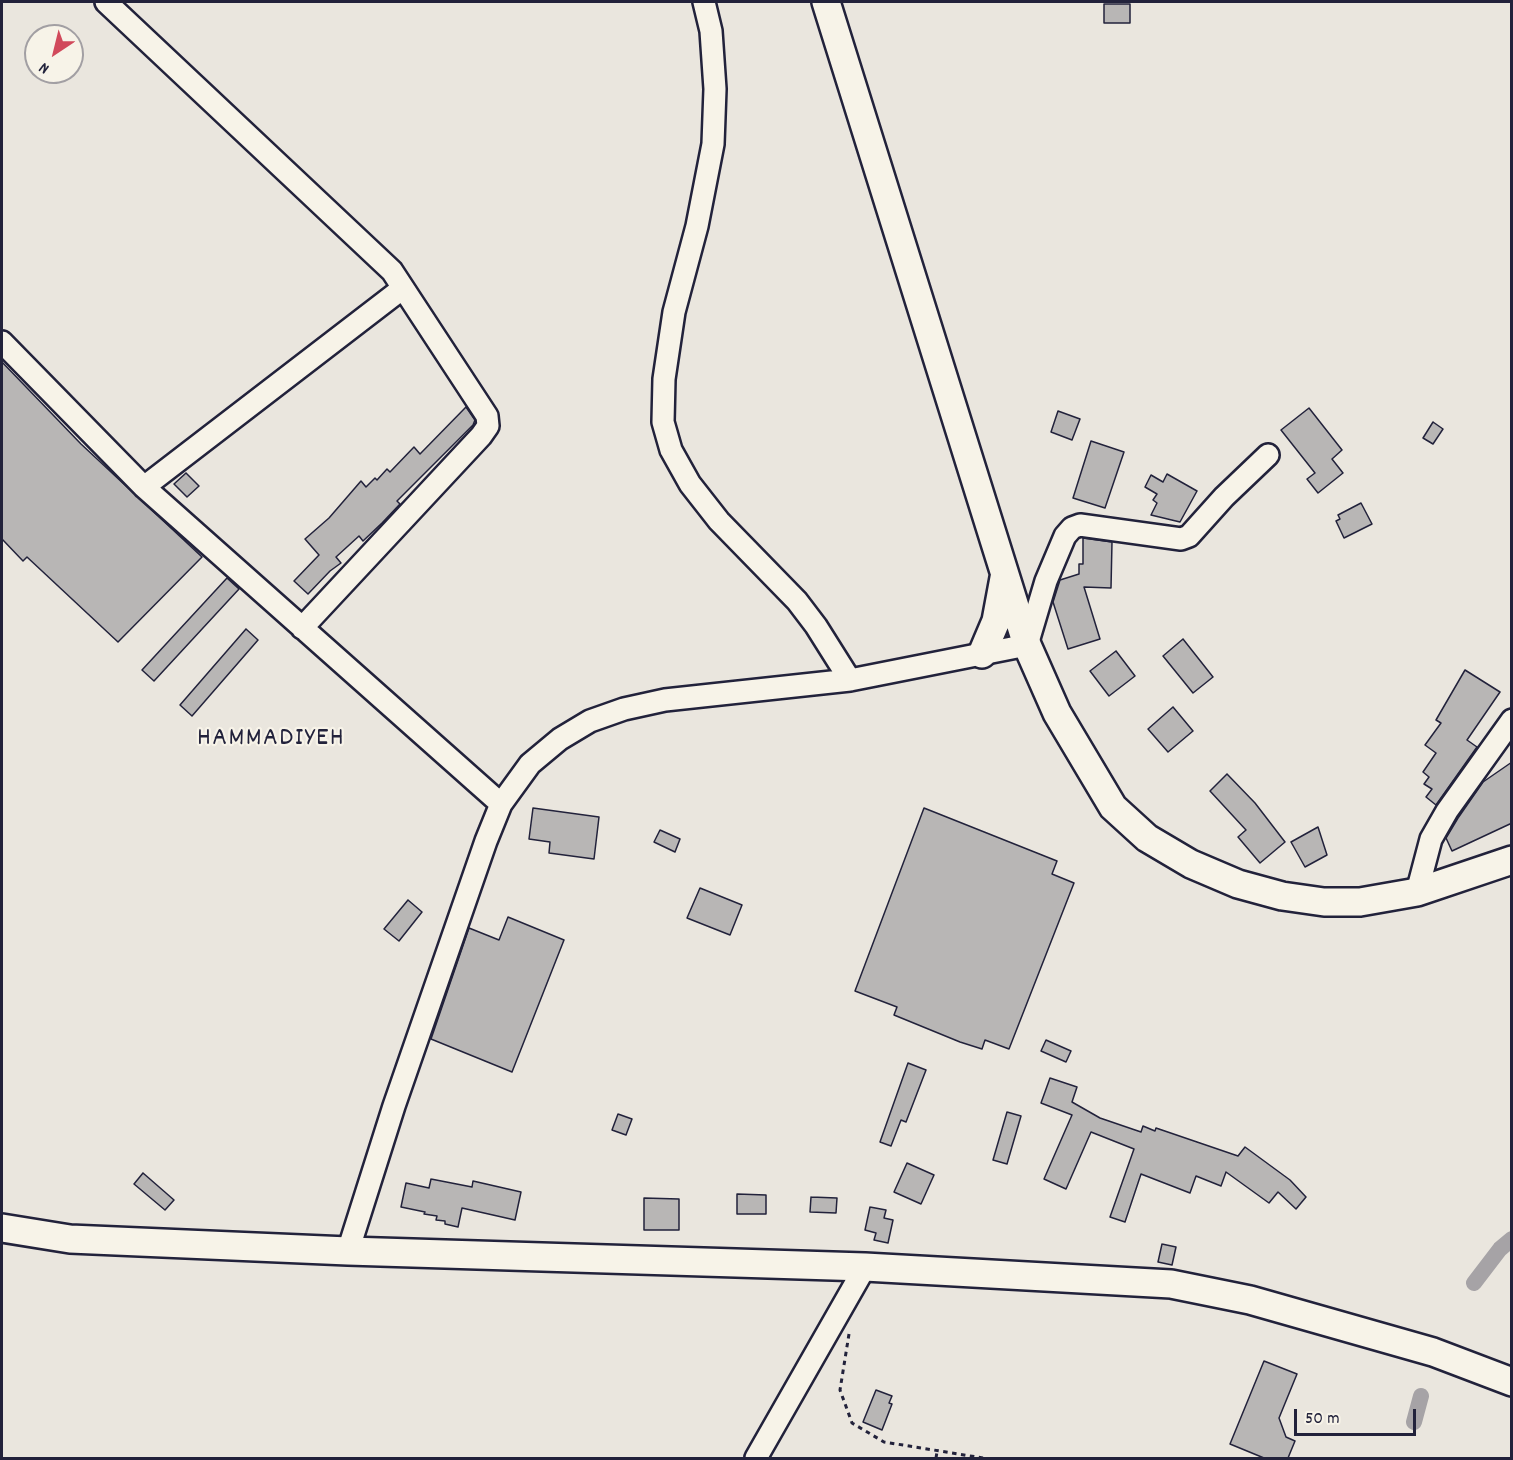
<!DOCTYPE html>
<style>
body{margin:0}
#map{position:relative;width:1513px;height:1460px;overflow:hidden;background:#eae6de;font-family:Dekko,sans-serif}
canvas{display:block}
.frame{position:absolute;inset:0;border:3px solid #22223b;pointer-events:none}
.north{position:absolute;left:24px;top:24px;width:60px;height:60px;box-sizing:border-box;background:#f7f3e8;border:2px solid #a29fa3;border-radius:50%;rotate:215deg;font-size:16px;font-weight:700;line-height:24px;text-align:center;color:#22223b}
.north::after{content:'';display:block;margin:auto;width:21px;height:27px;background:#d1495b;clip-path:polygon(50% 0,100% 100%,50% 72%,0 100%)}
.scale{position:absolute;left:1294px;top:1409px;width:122px;height:27px;box-sizing:border-box;border:3px solid #22223b;border-top:0;padding-left:8px;font-size:18px;line-height:21px;white-space:nowrap;color:#22223b;-webkit-text-stroke:4px #f7f3e8;paint-order:stroke}
</style>
<div id="map">
<canvas width="1513" height="1460"></canvas>
<div class="frame"></div>
<div class="north">N</div>
<div class="scale">50 m</div>
</div>
<script>
const ctx = document.querySelector('canvas').getContext('2d');
ctx.lineJoin = 'round';
function poly(rows) {
  const path = new Path2D();
  for (const r of rows) {
    path.moveTo(r[0], r[1]);
    for (let i = 2; i < r.length; i += 2) path.lineTo(r[i], r[i + 1]);
  }
  return path;
}
function trace(path, color, width, dash) {
  ctx.strokeStyle = color;
  ctx.lineWidth = width;
  ctx.lineCap = dash ? 'butt' : 'round';
  ctx.setLineDash(dash || []);
  ctx.stroke(path);
}
function fill(path, color) {
  ctx.fillStyle = color;
  ctx.fill(path, 'evenodd');
}
function label(font, color, halo, rows, align = 'center') {
  ctx.font = font + ' Dekko,sans-serif';
  ctx.lineWidth = 4.5;
  ctx.setLineDash([]);
  ctx.textBaseline = 'middle';
  ctx.strokeStyle = halo;
  ctx.fillStyle = color;
  for (const [text, x, y, turn = 0] of rows) {
    ctx.save();
    ctx.translate(x, y);
    ctx.rotate((+turn || 0) * Math.PI / 180);
    ctx.textAlign = isNaN(turn) ? turn : align;
    if (halo) ctx.strokeText(text, 0, 0);
    ctx.fillText(text, 0, 0);
    ctx.restore();
  }
}
const canal = poly([
 [1474,1283,1500,1249,1512,1239],
 [1414,1422,1421,1396]
]);
const building = poly([
 [1104,4,1130,4,1130,23,1104,23,1104,4],
 [2,362,81,444,202,557,118,642,27,557,23,561,2,539,2,362],
 [466,407,475,420,473,425,397,501,400,504,382,523,363,541,359,536,336,557,341,563,330,571,308,594,294,581,319,555,305,539,329,518,361,481,366,487,375,478,377,480,387,469,390,472,414,447,420,454,466,407],
 [1309,408,1342,450,1332,459,1343,473,1318,493,1307,479,1315,473,1281,430,1309,408],
 [1058,411,1080,419,1072,440,1051,432,1058,411],
 [1433,422,1443,429,1433,444,1423,438,1433,422],
 [1091,441,1124,452,1105,508,1073,498,1091,441],
 [186,473,199,486,187,497,174,484,186,473],
 [1167,474,1197,491,1180,522,1151,515,1157,503,1153,500,1157,494,1145,487,1151,475,1163,482,1167,474],
 [1361,503,1372,524,1344,538,1336,521,1340,519,1338,515,1361,503],
 [1083,538,1112,542,1111,588,1084,587,1100,639,1068,649,1053,602,1060,580,1079,574,1079,564,1083,564,1083,538],
 [227,578,239,589,154,681,142,670,227,578],
 [246,629,258,640,192,716,180,705,246,629],
 [1183,639,1213,677,1193,693,1163,656,1183,639],
 [1116,651,1135,676,1109,696,1090,671,1116,651],
 [1465,670,1500,692,1467,740,1477,747,1436,805,1426,797,1432,789,1424,784,1429,777,1423,772,1436,753,1425,745,1441,723,1436,720,1465,670],
 [1173,707,1193,731,1168,752,1148,729,1173,707],
 [1512,762,1512,823,1452,851,1446,838,1458,818,1483,782,1512,762],
 [1227,774,1255,803,1285,842,1260,863,1238,837,1246,830,1210,791,1227,774],
 [533,808,599,817,594,859,549,853,550,842,529,839,533,808],
 [924,808,1057,861,1052,874,1074,883,1009,1049,985,1040,982,1049,960,1042,894,1015,897,1007,855,991,924,808],
 [1318,827,1327,855,1305,867,1291,842,1318,827],
 [660,830,680,839,675,852,654,842,660,830],
 [700,888,742,905,730,935,687,918,700,888],
 [408,900,422,912,399,941,384,929,408,900],
 [508,917,564,940,512,1072,431,1039,469,928,499,940,508,917],
 [1046,1040,1071,1051,1066,1062,1041,1051,1046,1040],
 [908,1063,926,1070,906,1122,901,1120,891,1146,880,1142,908,1063],
 [1050,1078,1077,1087,1072,1102,1100,1118,1141,1132,1143,1126,1155,1131,1156,1128,1238,1156,1245,1147,1290,1180,1306,1197,1296,1209,1278,1192,1269,1203,1226,1172,1221,1186,1196,1176,1190,1193,1141,1174,1125,1222,1110,1217,1134,1149,1091,1132,1066,1189,1044,1179,1072,1115,1041,1103,1050,1078],
 [1007,1112,1021,1116,1007,1164,993,1160,1007,1112],
 [618,1114,632,1119,626,1135,612,1130,618,1114],
 [907,1163,934,1175,921,1204,894,1192,907,1163],
 [143,1173,174,1200,165,1210,134,1184,143,1173],
 [431,1179,472,1187,473,1181,521,1192,515,1220,462,1208,458,1227,445,1224,445,1221,436,1220,437,1216,424,1214,425,1212,401,1207,406,1183,429,1188,431,1179],
 [737,1194,766,1195,766,1214,737,1214,737,1194],
 [811,1197,837,1198,836,1213,810,1212,811,1197],
 [644,1198,679,1199,679,1230,644,1230,644,1198],
 [870,1207,886,1210,884,1218,893,1220,888,1243,874,1240,876,1233,865,1230,870,1207],
 [1162,1244,1176,1247,1172,1265,1158,1262,1162,1244],
 [1264,1361,1297,1374,1279,1418,1286,1437,1295,1441,1288,1458,1264,1458,1230,1444,1264,1361],
 [876,1390,892,1396,889,1403,892,1404,882,1430,863,1422,876,1390]
]);
const path = poly([
 [849,1334,840,1390,852,1423,884,1442,983,1458],
 [936,1458,937,1452]
]);
const minor = poly([
 [106,2,392,271,487,416,488,426,481,436,302,628],
 [704,2,711,31,715,89,713,144,697,226,674,312,664,379,663,422,671,450,690,484,719,521,797,601,816,626,850,680],
 [2,342,144,487,501,804],
 [144,487,403,288],
 [1417,892,1431,839,1447,811,1512,720],
 [348,1251,394,1106,486,841,501,804,530,764,560,739,590,721,624,709,665,700,850,680,1027,645,1046,581,1065,536,1072,528,1080,525,1181,539,1189,536,1224,497,1268,455],
 [756,1458,865,1267]
]);
const major = poly([
 [826,2,1027,645,1057,713,1113,807,1147,838,1191,864,1238,884,1282,896,1324,902,1360,902,1417,892,1512,860],
 [982,654,996,621,1004,578],
 [2,1228,70,1239,348,1251,865,1267,1171,1284,1250,1300,1433,1352,1512,1382]
]);
const quarterNames = [
 ["HAMMADIYEH",271,740]
];
trace(canal, '#a6a3a6', 16);
fill(building, '#b8b6b5');
trace(building, '#22223b', 1.5);
trace(minor, '#22223b', 26);
trace(major, '#22223b', 32);
trace(path, '#22223b', 3, [4.5, 4.5]);
trace(minor, '#f7f3e8', 21);
trace(major, '#f7f3e8', 27);
ctx.letterSpacing = '1.5px';
label('27px', '#22223b', '#f7f3e8', quarterNames);
ctx.letterSpacing = '0px';
</script>
